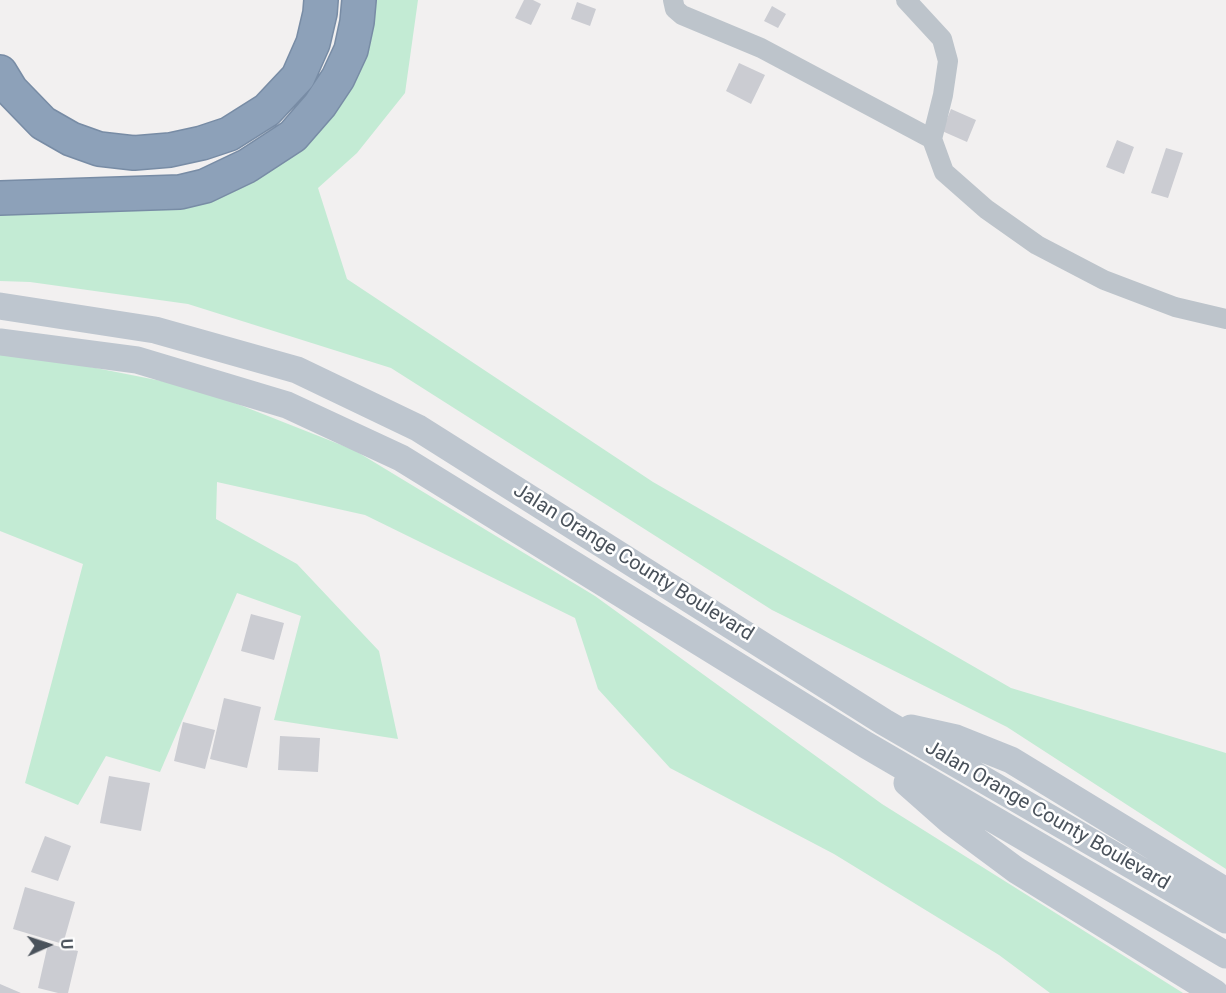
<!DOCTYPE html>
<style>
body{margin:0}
#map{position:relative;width:1226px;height:993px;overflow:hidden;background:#f2f0f0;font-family:Roboto,sans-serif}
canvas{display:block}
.north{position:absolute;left:18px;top:915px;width:60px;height:60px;-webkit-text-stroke:4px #fff;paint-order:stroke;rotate:87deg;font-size:16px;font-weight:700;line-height:24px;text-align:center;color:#4a525b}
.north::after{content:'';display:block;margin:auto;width:21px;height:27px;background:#4a525b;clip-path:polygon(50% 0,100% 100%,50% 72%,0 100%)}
</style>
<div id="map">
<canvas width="1226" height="993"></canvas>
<div class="north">U</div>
</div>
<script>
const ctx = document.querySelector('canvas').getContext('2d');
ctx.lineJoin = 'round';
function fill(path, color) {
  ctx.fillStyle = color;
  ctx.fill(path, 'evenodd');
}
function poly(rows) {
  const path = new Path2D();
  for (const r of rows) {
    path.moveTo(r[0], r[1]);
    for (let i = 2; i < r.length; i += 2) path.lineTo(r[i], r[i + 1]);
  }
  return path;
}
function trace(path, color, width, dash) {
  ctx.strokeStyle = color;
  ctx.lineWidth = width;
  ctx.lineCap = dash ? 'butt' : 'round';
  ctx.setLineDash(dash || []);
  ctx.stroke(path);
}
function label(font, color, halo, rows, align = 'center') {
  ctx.font = font + ' Roboto,sans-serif';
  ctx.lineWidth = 5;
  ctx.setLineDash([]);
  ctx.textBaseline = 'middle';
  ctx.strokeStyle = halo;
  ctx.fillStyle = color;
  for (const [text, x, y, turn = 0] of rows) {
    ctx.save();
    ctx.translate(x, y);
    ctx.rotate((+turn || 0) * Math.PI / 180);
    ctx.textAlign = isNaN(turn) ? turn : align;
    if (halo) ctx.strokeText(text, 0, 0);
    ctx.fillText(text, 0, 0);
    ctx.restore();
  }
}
const green = poly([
 [370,0,418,0,405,93,357,153,318,188,347,279,653,482,1011,688,1226,753,1226,869,1007,727,772,610,391,368,188,304,30,282,0,281,0,202,223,183,336,105],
 [0,352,15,352,197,388,354,450,595,596,882,804,1183,993,1050,993,999,955,834,854,670,768,598,689,575,618,365,515,217,482,216,519,297,564,379,651,398,739,274,720,301,616,237,593,160,772,106,756,78,805,25,783,83,564,0,531]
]);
const building = poly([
 [524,0,533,0,541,4,531,25,515,18],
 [577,2,596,9,590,26,571,19],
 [772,6,786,14,778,28,764,21],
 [739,63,765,75,751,104,726,91],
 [951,109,976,120,967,142,942,131],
 [1117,140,1134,147,1124,174,1106,167],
 [1166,148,1183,153,1168,198,1151,193],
 [251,614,284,623,274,660,241,651],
 [224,698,261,707,247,768,210,759],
 [183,722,215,730,205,769,174,761],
 [280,736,320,738,318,772,278,770],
 [109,776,150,783,141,831,100,823],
 [45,836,71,846,58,881,31,872],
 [25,887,75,902,63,944,13,929],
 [48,944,78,951,68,993,58,993,38,988],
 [0,984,21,993,0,993]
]);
const minor = poly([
 [673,0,675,9,682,15,761,48,932,139],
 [906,0,942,39,948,61,943,95,932,139,944,172,986,209,1037,245,1104,280,1175,307,1226,319]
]);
const secondary = poly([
 [0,306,155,330,297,370,418,428,884,722,1226,920],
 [0,342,137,360,287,405,401,458,866,745,1226,955],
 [911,728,956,738,1011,760,1226,891],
 [907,783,950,821,1016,870,1215,993]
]);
const motorway = poly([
 [0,72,11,90,43,123,71,139,99,149,134,153,170,150,202,143,229,134,267,110,298,77,313,43,320,13,321,0],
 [0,198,180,192,205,186,247,166,293,136,320,105,338,78,351,50,357,22,359,0]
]);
const streetNames = [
 ["Jalan Orange County Boulevard",633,563,32],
 ["Jalan Orange County Boulevard",1047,816,30]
];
fill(green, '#c3ebd4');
fill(building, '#cbccd2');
trace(motorway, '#788ca5', 36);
trace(minor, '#bdc4cb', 20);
trace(secondary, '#bec6cf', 27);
trace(motorway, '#8da1b9', 33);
label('20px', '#4a525b', '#fff', streetNames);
</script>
